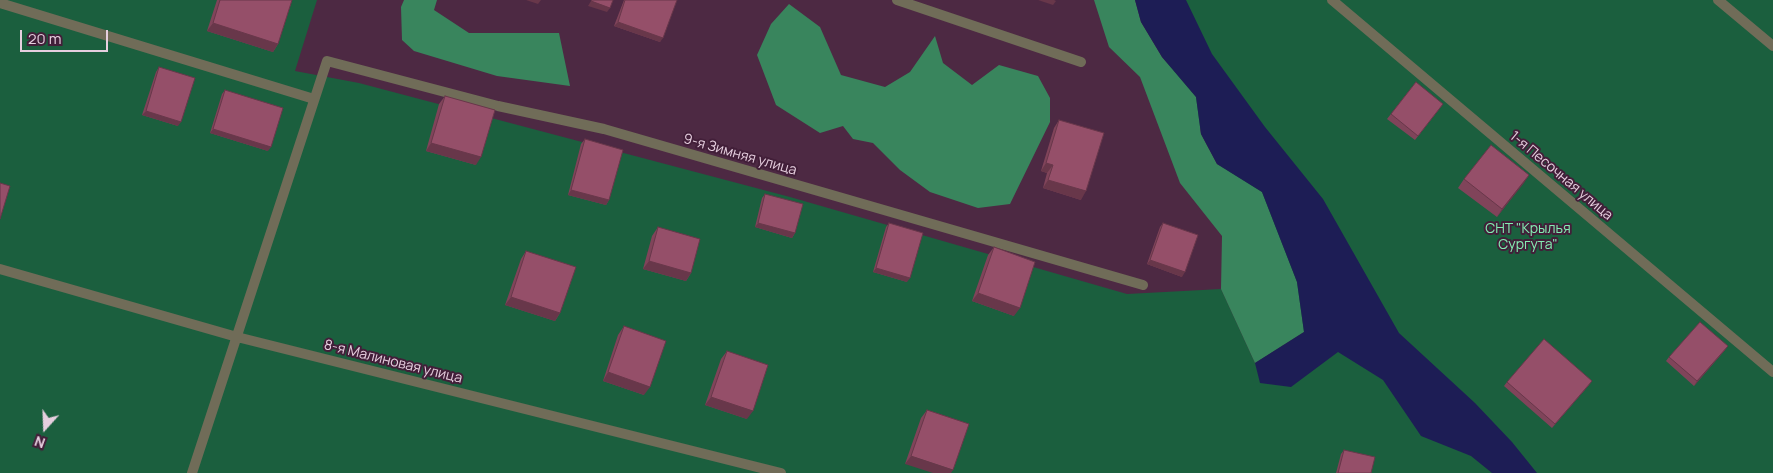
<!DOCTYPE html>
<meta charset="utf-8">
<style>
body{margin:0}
#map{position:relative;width:1773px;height:473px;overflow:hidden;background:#4d2943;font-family:Manrope,sans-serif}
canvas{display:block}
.north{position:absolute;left:20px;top:403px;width:50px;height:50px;-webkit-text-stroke:4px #421f39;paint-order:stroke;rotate:200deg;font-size:14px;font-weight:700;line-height:20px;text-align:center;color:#e6cfdf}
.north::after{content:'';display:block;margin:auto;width:18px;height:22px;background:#e6cfdf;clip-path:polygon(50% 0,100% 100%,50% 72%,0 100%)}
.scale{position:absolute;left:20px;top:30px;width:88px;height:22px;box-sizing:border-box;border:2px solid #e6cfdf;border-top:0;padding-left:6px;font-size:15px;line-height:18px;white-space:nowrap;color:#e6cfdf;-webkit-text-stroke:4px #421f39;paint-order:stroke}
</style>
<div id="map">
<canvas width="1773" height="473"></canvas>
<div class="north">N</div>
<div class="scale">20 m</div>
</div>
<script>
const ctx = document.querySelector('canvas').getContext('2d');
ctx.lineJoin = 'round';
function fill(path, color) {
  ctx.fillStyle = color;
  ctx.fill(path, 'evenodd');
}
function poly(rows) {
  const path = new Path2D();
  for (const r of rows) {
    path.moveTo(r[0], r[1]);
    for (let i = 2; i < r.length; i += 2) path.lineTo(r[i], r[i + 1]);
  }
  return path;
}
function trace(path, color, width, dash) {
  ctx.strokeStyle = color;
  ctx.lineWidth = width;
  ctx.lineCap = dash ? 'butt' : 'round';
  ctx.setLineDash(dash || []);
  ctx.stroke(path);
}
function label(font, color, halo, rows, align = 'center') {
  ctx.font = font + ' Manrope,sans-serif';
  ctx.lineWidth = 4;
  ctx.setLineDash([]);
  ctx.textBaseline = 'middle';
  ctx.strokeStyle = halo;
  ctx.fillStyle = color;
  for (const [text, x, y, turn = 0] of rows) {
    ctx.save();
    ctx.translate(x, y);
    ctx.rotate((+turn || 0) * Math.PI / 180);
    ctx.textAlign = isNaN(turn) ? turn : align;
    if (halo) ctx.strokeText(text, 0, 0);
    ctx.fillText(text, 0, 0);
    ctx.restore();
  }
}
const green = poly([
 [0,0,317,0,295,71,359,83,790,197,1127,294,1221,289,1255,363,1304,332,1135,0,1773,0,1773,473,0,473]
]);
const forest = poly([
 [404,0,437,0,434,10,469,33,559,33,570,86,497,76,414,51,402,40,401,7],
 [1094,0,1135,0,1141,22,1162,57,1196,97,1201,134,1217,164,1262,192,1297,282,1304,332,1255,363,1221,289,1222,236,1180,183,1140,77,1109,47],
 [789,4,820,27,841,75,885,87,910,72,935,36,943,63,972,85,999,65,1038,76,1050,98,1050,122,1010,204,978,208,930,192,900,170,873,143,853,139,843,126,820,133,776,105,757,55,771,24]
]);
const water = poly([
 [1135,0,1186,0,1212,54,1265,127,1323,199,1399,333,1475,403,1512,442,1537,473,1492,473,1471,456,1421,436,1383,380,1338,352,1291,387,1260,383,1255,363,1304,332,1297,282,1262,192,1217,164,1201,134,1196,97,1162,57,1141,22]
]);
const street = poly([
 [897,0,1081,62],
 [1332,0,1773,372],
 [1718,0,1773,46],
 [0,3,314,99],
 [0,269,237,337,781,473],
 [192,473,327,61,498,106,604,129,1143,285]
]);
const wall = poly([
 [217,0,292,0,278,44,273,52,207,31],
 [624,0,677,0,660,42,614,26],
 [159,67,178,126,142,115,156,72],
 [1416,82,1440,108,1415,140,1387,119],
 [225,90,268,151,210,133,222,94],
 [445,96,476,165,426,151,439,104],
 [1059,120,1081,200,1043,188,1047,173,1041,171,1054,128],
 [585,139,609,200,606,205,568,195,581,144],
 [1529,175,1497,217,1458,188,1464,179],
 [765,194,795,233,792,238,755,227,762,198],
 [889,223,907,282,873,272,886,227],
 [1163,223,1182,277,1147,264,1160,227],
 [658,227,691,273,686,281,643,269,652,236],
 [994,247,1014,316,972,301,988,255],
 [526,251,560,313,555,321,505,305,521,259],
 [624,326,644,395,603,381,618,335],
 [1725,350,1694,386,1666,361,1669,357],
 [727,351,747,419,705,405,721,359],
 [1507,382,1589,385,1552,428,1504,386],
 [927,410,969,424,905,464,921,418],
 [1344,450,1371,473,1336,473,1341,454]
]);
const shadedWall = poly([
 [526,0,541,0,538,4],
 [1038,0,1054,0,1056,1,1053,5],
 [591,1,610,8,607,12,588,6],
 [618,22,663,38,660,42,614,26],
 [213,23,278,44,273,52,207,31],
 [146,111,181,122,178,126,142,115],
 [213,129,271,147,268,151,210,133],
 [431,143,481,157,476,165,426,151],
 [1046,163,1053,165,1047,173,1041,171],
 [1529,175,1524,183,1497,217,1502,209],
 [1048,180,1086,191,1081,200,1043,188],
 [571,190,609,200,606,205,568,195],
 [758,223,795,233,792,238,755,227],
 [1150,260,1185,272,1182,277,1147,264],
 [649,261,691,273,686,281,643,269],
 [876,268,910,278,907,282,873,272],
 [978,293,1020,308,1014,316,972,301],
 [511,297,560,313,555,321,505,305],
 [1728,346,1725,350,1694,386,1697,381],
 [608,372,650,387,644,395,603,381],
 [1592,381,1589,385,1552,428,1555,424],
 [711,397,753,411,747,419,705,405],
 [911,456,953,470,951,473,933,473,905,464]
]);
const building = poly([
 [220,0,292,0,278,44,213,23,220,0],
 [592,0,613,0,610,8,591,1,592,0],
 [625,0,677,0,663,38,618,22,625,0],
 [159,67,195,78,181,122,146,111,159,67],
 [1416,82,1443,104,1418,136,1391,114,1416,82],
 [225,90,283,108,271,147,213,129,225,90],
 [445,96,495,110,481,157,431,143,445,96],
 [1059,120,1104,133,1086,191,1048,180,1053,165,1046,163,1059,120],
 [585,139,623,150,609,200,571,190,585,139],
 [1491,145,1529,175,1502,209,1464,179,1491,145],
 [0,183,10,186,0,219,0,183],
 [765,194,803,204,795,233,758,223,765,194],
 [889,223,923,233,910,278,876,268,889,223],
 [1163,223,1198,235,1185,272,1150,260,1163,223],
 [658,227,700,239,691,273,649,261,658,227],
 [994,247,1035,262,1020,308,978,293,994,247],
 [526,251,576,267,560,313,511,297,526,251],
 [1700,322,1728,346,1697,381,1669,357,1700,322],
 [624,326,666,341,650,387,608,372,624,326],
 [1544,339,1592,381,1555,424,1507,382,1544,339],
 [727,351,768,365,753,411,711,397,727,351],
 [927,410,969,424,953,470,911,456,927,410],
 [1344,450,1375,457,1371,473,1338,473,1344,450]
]);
const streetNames = [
 ["9-я Зимняя улица",740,155,16],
 ["1-я Песочная улица",1561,176,40],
 ["8-я Малиновая улица",393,362,14]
];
const parkNames = [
 ["CНТ \"Крылья",1528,229],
 ["Сургута\"",1528,245]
];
fill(green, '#1b5f3e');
fill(forest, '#39855d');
fill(water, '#1d1d55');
trace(street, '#706c58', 10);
fill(wall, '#80445a');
fill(shadedWall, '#68374a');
fill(building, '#954f69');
trace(building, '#68374a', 1);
label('14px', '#e6cfdf', '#421f39', streetNames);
label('14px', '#84ecb2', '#421f39', parkNames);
</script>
